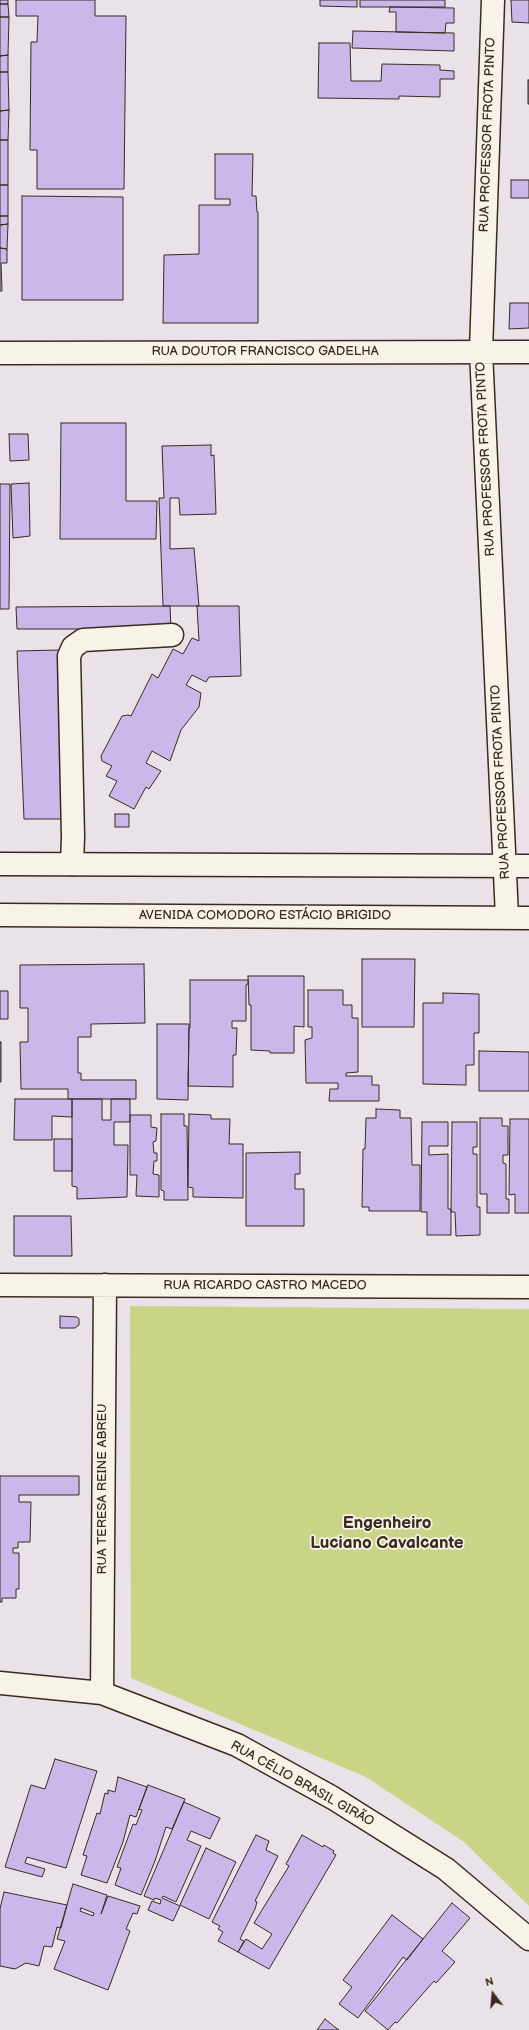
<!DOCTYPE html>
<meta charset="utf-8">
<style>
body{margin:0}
#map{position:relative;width:529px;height:2030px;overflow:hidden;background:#e9e2e9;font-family:"Balsamiq Sans",sans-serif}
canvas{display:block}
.north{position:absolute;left:473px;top:1974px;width:40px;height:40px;-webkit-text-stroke:3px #f7f3e8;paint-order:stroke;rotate:344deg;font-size:11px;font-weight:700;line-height:16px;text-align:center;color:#3b2a1e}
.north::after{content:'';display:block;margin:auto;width:14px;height:18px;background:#3b2a1e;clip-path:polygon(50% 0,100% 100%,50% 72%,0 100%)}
</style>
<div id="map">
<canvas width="529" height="2030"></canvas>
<div class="north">N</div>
</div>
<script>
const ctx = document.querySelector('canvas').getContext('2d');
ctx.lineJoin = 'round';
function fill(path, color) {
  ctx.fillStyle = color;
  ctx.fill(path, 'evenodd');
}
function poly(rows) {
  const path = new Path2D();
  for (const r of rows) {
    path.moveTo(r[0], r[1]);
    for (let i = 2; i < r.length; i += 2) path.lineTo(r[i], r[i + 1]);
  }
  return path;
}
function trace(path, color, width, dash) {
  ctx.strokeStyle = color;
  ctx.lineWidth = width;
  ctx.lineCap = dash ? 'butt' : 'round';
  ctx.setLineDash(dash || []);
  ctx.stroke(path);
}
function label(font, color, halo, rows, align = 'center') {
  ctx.font = font + ' "Balsamiq Sans",sans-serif';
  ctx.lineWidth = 3.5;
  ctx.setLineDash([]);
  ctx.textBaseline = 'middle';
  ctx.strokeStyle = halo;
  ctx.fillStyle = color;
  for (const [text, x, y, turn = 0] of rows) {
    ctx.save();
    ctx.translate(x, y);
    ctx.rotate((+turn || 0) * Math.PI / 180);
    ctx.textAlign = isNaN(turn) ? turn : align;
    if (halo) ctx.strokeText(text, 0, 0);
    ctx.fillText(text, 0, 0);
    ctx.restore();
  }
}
const green = poly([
 [130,1306,529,1309,529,1906,464,1842,366,1777,131,1678]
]);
const building = poly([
 [0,0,8,0,8,4,0,4,0,0],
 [16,0,95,0,95,16,126,16,124,189,37,189,37,150,30,150,31,42,37,42,38,16,16,16,16,0],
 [320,0,357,0,357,7,320,6,320,0],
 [360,0,445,0,445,7,360,7,360,0],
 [511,0,529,0,529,23,512,22,511,0],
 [0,4,8,4,9,17,0,17,0,4],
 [390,7,454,8,454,23,446,23,445,33,396,32,396,12,389,12,390,7],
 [0,17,9,17,8,55,0,56,0,17],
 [353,31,454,33,454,51,352,48,353,31],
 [319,43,350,43,351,81,381,81,382,64,440,65,440,70,454,71,454,79,440,79,440,97,399,96,399,99,318,98,319,43],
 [8,55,8,72,0,72,0,56,8,55],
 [0,72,8,72,9,110,0,111,0,72],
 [528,80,529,80,529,104,528,104,528,80],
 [9,110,8,140,0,140,0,111,9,110],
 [0,140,8,140,8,185,0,185,0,140],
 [215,154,253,154,252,196,256,196,257,212,258,212,258,323,163,323,164,255,199,254,199,205,230,205,230,199,215,199,215,154],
 [511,180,529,180,529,198,511,198,511,180],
 [0,185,8,185,8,216,0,216,0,185],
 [22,196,123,197,123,300,22,300,22,196],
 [0,216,8,216,8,224,0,225,0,216],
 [8,224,7,249,0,248,0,225,8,224],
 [0,248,7,249,7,263,1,263,2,291,0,291,0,248],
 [510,303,529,303,529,328,509,329,510,303],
 [61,423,126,423,126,501,157,501,156,539,60,539,61,423],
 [9,434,28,434,29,460,10,461,9,434],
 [211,445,211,456,214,455,216,514,180,515,179,498,170,498,170,549,194,548,199,606,163,606,159,498,164,498,162,446,211,445],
 [29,483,30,536,13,538,11,484,29,483],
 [0,484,10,484,9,609,0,609,0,484],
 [170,606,171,629,17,629,16,607,170,606],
 [197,606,239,606,241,676,209,677,206,682,192,675,186,685,201,693,199,707,181,730,170,761,152,751,146,763,161,771,149,789,146,787,134,809,109,796,117,781,106,776,112,766,102,761,101,756,122,716,128,715,131,716,152,674,158,678,173,649,183,654,192,638,199,641,197,606],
 [60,650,66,819,24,819,17,651,60,650],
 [115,814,129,814,129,827,115,827,115,814],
 [362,959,415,959,414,1027,362,1027,362,959],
 [144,964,145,1023,91,1024,91,1037,78,1037,78,1073,81,1073,81,1080,136,1080,136,1099,68,1099,68,1089,21,1089,20,1042,28,1042,28,1008,20,1008,20,965,144,964],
 [248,976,304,976,304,1027,294,1026,294,1053,270,1053,270,1051,251,1050,251,1005,249,1005,248,976],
 [190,980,248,980,248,984,246,985,246,1021,232,1021,232,1028,237,1028,236,1055,233,1055,233,1087,188,1086,189,1028,190,1028,190,980],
 [308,990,343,990,343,1005,352,1005,352,1018,358,1018,358,1072,346,1073,346,1076,372,1076,372,1085,379,1085,379,1101,329,1101,330,1089,338,1089,338,1083,306,1083,305,1040,312,1038,312,1027,308,1027,308,990],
 [0,991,8,991,8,1019,0,1019,0,991],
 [443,993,479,994,479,1033,474,1033,474,1065,466,1065,466,1085,423,1084,423,1003,443,1003,443,993],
 [157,1024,189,1024,188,1100,157,1099,157,1024],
 [1,1042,1,1082,0,1082,0,1042,1,1042],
 [479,1051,529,1052,529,1091,479,1091,479,1051],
 [15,1099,72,1099,72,1117,52,1116,52,1140,14,1140,15,1099],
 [72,1099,102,1099,102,1120,111,1120,111,1099,130,1099,130,1122,114,1122,114,1145,128,1145,127,1197,77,1199,77,1187,72,1186,72,1099],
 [376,1109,400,1110,400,1118,411,1118,412,1165,420,1165,420,1211,369,1211,369,1207,362,1207,363,1149,365,1149,366,1118,376,1118,376,1109],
 [161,1114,184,1114,184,1126,187,1126,188,1200,164,1200,164,1191,161,1190,161,1114],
 [189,1114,211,1115,211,1119,230,1119,229,1144,243,1144,243,1198,193,1197,193,1188,188,1187,189,1114],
 [130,1115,151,1115,151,1127,157,1128,156,1141,153,1142,154,1153,157,1153,157,1161,154,1161,153,1174,159,1175,159,1197,136,1196,137,1175,130,1175,130,1115],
 [480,1118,502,1118,502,1126,508,1126,508,1155,503,1155,503,1163,506,1164,506,1199,509,1199,509,1213,487,1213,487,1194,480,1194,480,1118],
 [510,1119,529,1119,529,1213,515,1213,515,1194,509,1195,510,1119],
 [422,1122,448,1122,448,1146,429,1146,429,1155,448,1154,448,1209,451,1209,451,1235,427,1235,427,1212,421,1212,422,1122],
 [452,1122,477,1122,477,1147,473,1147,473,1154,477,1154,477,1207,480,1207,480,1235,456,1236,455,1212,451,1212,452,1122],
 [54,1139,72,1139,72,1171,54,1171,54,1139],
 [300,1152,300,1174,295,1174,295,1189,304,1189,304,1226,246,1226,246,1153,300,1152],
 [14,1216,71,1216,72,1256,14,1256,14,1216],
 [60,1316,77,1317,79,1319,79,1325,75,1328,60,1328,60,1316],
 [0,1476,79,1476,79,1495,19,1495,19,1502,31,1502,30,1542,18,1542,18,1548,13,1548,13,1553,19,1553,19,1589,16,1589,16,1598,2,1598,2,1602,0,1602,0,1476],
 [55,1759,97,1771,66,1868,27,1857,25,1863,45,1869,42,1877,5,1867,31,1785,45,1789,55,1759],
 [118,1777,147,1787,136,1817,130,1815,123,1842,107,1883,81,1875,87,1856,83,1855,97,1813,100,1814,105,1793,108,1794,108,1790,115,1792,118,1777],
 [148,1785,185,1799,172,1829,166,1827,155,1861,141,1895,115,1885,121,1868,117,1867,133,1824,136,1825,142,1810,139,1809,148,1785],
 [184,1802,220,1818,210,1839,191,1831,187,1840,201,1846,176,1902,163,1896,162,1898,180,1906,173,1921,148,1910,152,1901,160,1904,161,1900,155,1898,154,1900,144,1896,184,1802],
 [256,1835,269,1841,266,1850,278,1856,255,1901,257,1902,255,1909,240,1939,244,1941,238,1952,218,1941,223,1932,218,1929,220,1926,212,1922,256,1835],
 [302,1835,323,1847,324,1845,334,1851,333,1853,336,1855,269,1969,238,1952,246,1939,262,1949,272,1934,254,1923,289,1866,286,1864,302,1835],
 [206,1848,236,1862,209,1919,180,1905,206,1848],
 [73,1884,107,1895,101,1914,108,1896,140,1906,137,1914,133,1913,126,1929,130,1931,108,1990,54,1969,65,1941,57,1939,73,1884],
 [81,1908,94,1913,93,1916,80,1911,81,1908],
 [4,1892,67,1905,61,1928,57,1927,52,1947,44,1946,39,1966,26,1963,15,1969,0,1966,0,1909,4,1892],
 [452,1903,470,1918,442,1951,455,1962,436,1983,434,1981,397,2023,395,2022,388,2030,365,2011,452,1903],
 [392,1915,423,1939,407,1960,403,1957,358,2018,339,2004,352,1987,343,1980,392,1915],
 [325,2019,336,2028,339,2030,317,2030,325,2019]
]);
const minor = poly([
 [493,0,481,351,507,917],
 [0,353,529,352],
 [72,864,73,837,69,656,73,647,83,640,172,635],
 [0,1285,529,1287],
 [0,1683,102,1693,237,1745,333,1798,446,1869,529,1939],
 [102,1693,105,1285]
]);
const secondary = poly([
 [0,864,529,866],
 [0,915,529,918]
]);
const streetNames = [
 ["RUA PROFESSOR FROTA PINTO",488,135,-88],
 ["RUA DOUTOR FRANCISCO GADELHA",265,352],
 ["RUA PROFESSOR FROTA PINTO",486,459,-93],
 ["RUA PROFESSOR FROTA PINTO",501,782,-93],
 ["AVENIDA COMODORO ESTÁCIO BRIGIDO",265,916],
 ["RUA RICARDO CASTRO MACEDO",265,1286],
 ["RUA TERESA REINE ABREU",103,1489,-90],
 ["RUA CÉLIO BRASIL GIRÃO",302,1784,29]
];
const districtNames = [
 ["Engenheiro",387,1524],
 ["Luciano Cavalcante",387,1544]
];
fill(green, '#c9d487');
fill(building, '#c9b9ea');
trace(building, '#3b2a1e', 1);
trace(minor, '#3b2a1e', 25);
trace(secondary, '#3b2a1e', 25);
trace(minor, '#f7f3e8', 22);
trace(secondary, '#f7f3e8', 22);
label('13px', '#3b2a1e', '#f7f3e8', streetNames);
label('bold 17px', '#3b2a1e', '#f7f3e8', districtNames);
</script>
